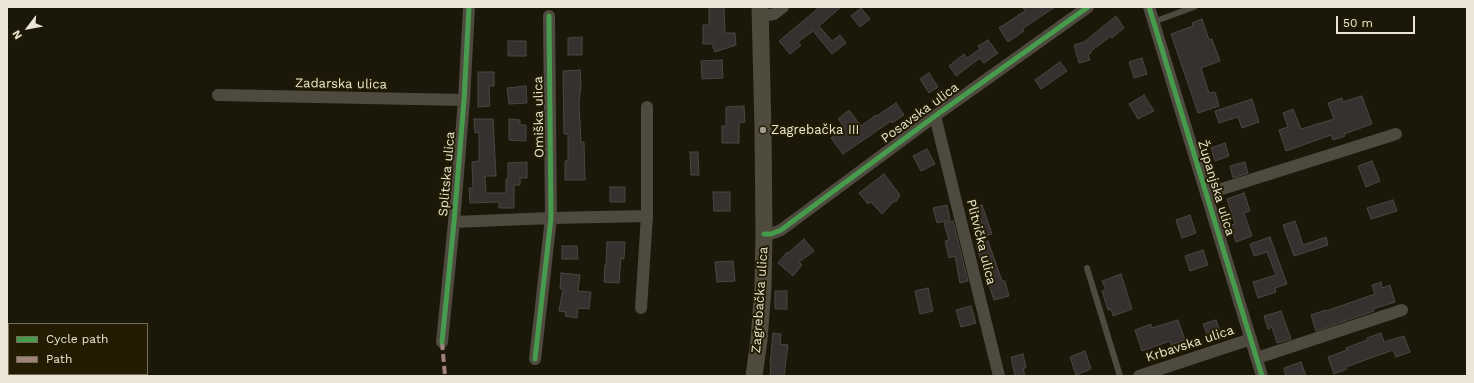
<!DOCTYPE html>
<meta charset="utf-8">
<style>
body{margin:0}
#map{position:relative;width:1474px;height:383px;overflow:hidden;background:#1b180a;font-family:"Work Sans",sans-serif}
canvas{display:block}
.frame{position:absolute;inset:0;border:8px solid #eae5d5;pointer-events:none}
.legend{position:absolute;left:8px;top:323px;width:140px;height:52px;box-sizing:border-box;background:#231c02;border:1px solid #736c56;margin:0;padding:5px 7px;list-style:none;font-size:12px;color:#eae5d5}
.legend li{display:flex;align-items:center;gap:8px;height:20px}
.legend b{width:20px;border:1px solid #736c56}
.north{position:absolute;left:8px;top:8px;width:40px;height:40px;-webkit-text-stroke:3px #231c02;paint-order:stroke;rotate:238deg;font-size:11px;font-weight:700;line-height:16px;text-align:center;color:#eae5d5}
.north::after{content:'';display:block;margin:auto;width:14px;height:18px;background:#eae5d5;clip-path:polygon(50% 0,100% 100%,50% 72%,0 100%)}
.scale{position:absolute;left:1336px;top:16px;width:79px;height:18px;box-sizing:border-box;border:2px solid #eae5d5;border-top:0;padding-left:5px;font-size:12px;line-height:14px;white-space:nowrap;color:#eae5d5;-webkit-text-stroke:3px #231c02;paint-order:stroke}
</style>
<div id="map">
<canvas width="1474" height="383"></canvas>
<div class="frame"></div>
<ul class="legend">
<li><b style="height:5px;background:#469c4c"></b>Cycle path</li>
<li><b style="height:5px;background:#a18479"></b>Path</li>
</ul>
<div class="north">N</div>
<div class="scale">50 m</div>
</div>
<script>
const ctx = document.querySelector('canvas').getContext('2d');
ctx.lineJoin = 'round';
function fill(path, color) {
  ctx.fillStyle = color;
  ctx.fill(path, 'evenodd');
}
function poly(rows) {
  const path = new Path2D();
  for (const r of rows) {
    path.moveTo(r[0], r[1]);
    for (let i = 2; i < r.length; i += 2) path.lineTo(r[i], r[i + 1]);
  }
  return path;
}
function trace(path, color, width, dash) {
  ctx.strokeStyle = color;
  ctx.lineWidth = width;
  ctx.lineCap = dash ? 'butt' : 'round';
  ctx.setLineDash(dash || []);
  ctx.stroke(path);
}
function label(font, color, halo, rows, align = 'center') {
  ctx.font = font + ' "Work Sans",sans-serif';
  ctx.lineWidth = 4;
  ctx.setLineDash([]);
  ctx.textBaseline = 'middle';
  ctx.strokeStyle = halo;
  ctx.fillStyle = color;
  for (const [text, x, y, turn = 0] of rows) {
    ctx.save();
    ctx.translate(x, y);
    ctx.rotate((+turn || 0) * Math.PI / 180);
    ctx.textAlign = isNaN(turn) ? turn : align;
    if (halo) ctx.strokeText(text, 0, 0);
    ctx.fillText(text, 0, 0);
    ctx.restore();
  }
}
const building = poly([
 [709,7,724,7,725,33,735,33,736,45,715,52,712,44,703,44,703,25,709,25,709,7],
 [820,7,841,7,819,26,832,41,840,35,846,43,832,54,813,31,798,42,801,45,790,54,779,41,820,7],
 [1023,7,1055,7,1022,29,1024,31,1008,42,999,28,1025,11,1023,7],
 [861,8,870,19,860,27,851,16,861,8],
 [1116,16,1124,28,1112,38,1111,36,1091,51,1091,53,1088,54,1090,60,1079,63,1074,45,1084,42,1116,16],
 [1202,19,1209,40,1212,39,1220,61,1201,68,1209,93,1215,92,1219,106,1198,113,1171,34,1193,26,1192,23,1202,19],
 [582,37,582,55,568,55,568,38,582,37],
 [988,40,998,53,984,63,980,58,956,76,949,66,964,54,967,58,980,49,978,46,988,40],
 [508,41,526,41,526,56,508,56,508,41],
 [1142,58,1147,74,1134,78,1129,62,1142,58],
 [722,60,723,78,702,79,701,61,722,60],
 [1060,62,1067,71,1041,89,1035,80,1060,62],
 [580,70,581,84,579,104,581,142,584,142,585,180,565,180,565,161,568,161,568,134,564,134,563,71,580,70],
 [478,72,494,72,494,86,489,86,490,106,478,107,478,72],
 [929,73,938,87,929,93,920,79,929,73],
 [526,86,527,103,509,104,507,88,526,86],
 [1144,95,1154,111,1138,119,1129,104,1144,95],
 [1362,96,1372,124,1344,134,1345,136,1333,140,1331,135,1286,151,1279,130,1288,127,1283,113,1293,109,1301,129,1334,119,1328,103,1342,98,1343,102,1362,96],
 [1252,99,1259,122,1242,128,1238,117,1219,123,1215,111,1252,99],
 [896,103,904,115,892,123,891,121,843,154,831,138,845,128,838,119,849,110,861,126,876,115,877,116,896,103],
 [744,106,745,122,739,123,739,143,722,143,722,126,726,126,726,107,744,106],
 [474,119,493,119,496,176,485,176,486,193,506,193,506,179,508,179,508,163,527,162,527,178,520,178,520,185,514,185,514,208,499,208,499,202,470,203,469,188,473,188,472,162,479,161,479,132,475,133,474,119],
 [509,119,520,120,520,125,526,125,526,141,509,140,509,119],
 [1225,143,1229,156,1215,161,1211,148,1225,143],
 [927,149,935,164,921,171,913,156,927,149],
 [690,152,698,152,699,175,691,175,690,152],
 [1372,161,1380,181,1366,187,1358,166,1372,161],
 [1245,162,1248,173,1233,178,1230,166,1245,162],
 [884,174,900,195,896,202,894,201,882,214,871,202,868,204,859,193,884,174],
 [610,187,625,187,625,202,610,202,610,187],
 [713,192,730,192,730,211,714,211,713,192],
 [1244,193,1250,211,1244,213,1252,236,1236,242,1231,225,1235,224,1227,199,1244,193],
 [1393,200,1397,211,1371,219,1367,208,1393,200],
 [947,205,950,220,937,223,933,208,947,205],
 [982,205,992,234,979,238,969,210,982,205],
 [1190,215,1196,233,1182,238,1176,220,1190,215],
 [953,221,968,281,960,283,955,256,949,258,945,241,949,240,944,223,953,221],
 [1295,221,1303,245,1326,237,1328,245,1294,256,1283,225,1295,221],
 [1270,237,1287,284,1275,288,1276,292,1258,298,1253,282,1276,275,1267,252,1254,256,1250,244,1270,237],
 [804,239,814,251,799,262,802,265,793,276,778,263,787,252,788,253,804,239],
 [988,241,1002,281,1005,281,1009,296,994,300,976,245,988,241],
 [607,242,625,242,624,259,621,258,619,283,604,282,605,265,606,265,607,242],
 [562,246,577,246,578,259,562,259,562,246],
 [1203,250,1208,265,1190,271,1185,256,1203,250],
 [733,261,735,281,717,282,715,262,733,261],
 [561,273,580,275,578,291,591,292,589,309,578,308,577,318,565,316,566,312,559,311,563,289,560,289,561,273],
 [1121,274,1132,309,1113,316,1111,309,1108,310,1102,291,1106,290,1102,281,1121,274],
 [1381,282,1382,288,1390,285,1395,302,1373,309,1374,311,1316,331,1311,315,1326,310,1326,311,1375,294,1372,285,1381,282],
 [928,288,933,311,920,314,915,291,928,288],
 [775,291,787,291,787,309,775,309,775,291],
 [971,306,976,323,961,327,956,310,971,306],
 [1281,311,1291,339,1277,343,1272,327,1268,329,1264,316,1281,311],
 [1178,320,1185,340,1171,345,1170,341,1142,351,1135,330,1151,324,1152,328,1178,320],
 [1216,320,1222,338,1210,342,1203,324,1216,320],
 [773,333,781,334,780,344,788,345,784,376,770,376,771,365,770,364,773,333],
 [1381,333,1384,342,1404,336,1410,352,1396,357,1393,350,1346,367,1347,369,1334,374,1328,357,1347,350,1346,348,1367,340,1367,338,1381,333],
 [1085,351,1091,369,1076,375,1070,357,1085,351],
 [1023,354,1026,368,1023,368,1025,376,1015,376,1011,357,1023,354],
 [1301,362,1306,376,1286,376,1284,368,1301,362]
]);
const lane = poly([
 [1153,22,1194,7],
 [1087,268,1120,376]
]);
const street = poly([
 [1149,7,1262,376],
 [760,17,774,14,783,7],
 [218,95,464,100],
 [935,116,999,376],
 [1206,194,1396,134],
 [454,222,551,218,647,216],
 [764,234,771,234,781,230,935,116,1088,7],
 [641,308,647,216,647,107],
 [442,342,454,222,464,100,469,7],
 [1257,358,1402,310],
 [535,359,551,218,549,16],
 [1139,376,1251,339]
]);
const secondary = poly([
 [754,376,759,340,763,287,764,234,763,130,760,7]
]);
const quiet = poly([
 [442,342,445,376]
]);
const cycleway = poly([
 [1149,7,1262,376],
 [764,234,771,234,781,230,935,116,1088,7],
 [442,342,454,222,464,100,469,7],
 [535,359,551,218,549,16]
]);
const markers = [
 [763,130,4,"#a29d8e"]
];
const streetNames = [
 ["Zadarska ulica",341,84,1],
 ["Posavska ulica",920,113,-36],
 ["Omiška ulica",539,117,-91],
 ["Splitska ulica",447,174,-85],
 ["Županjska ulica",1216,188,73],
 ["Plitvička ulica",981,242,76],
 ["Zagrebačka ulica",760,300,-86],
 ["Krbavska ulica",1190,344,-18]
];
const poiNames = [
 ["Zagrebačka III",771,130]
];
fill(building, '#36302e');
trace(building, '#4b4643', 1);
trace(lane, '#4e4a3f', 6);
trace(street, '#4e4a3f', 12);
trace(secondary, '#4f4b3d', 17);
trace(quiet, '#a18479', 4, [8, 4]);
trace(cycleway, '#469c4c', 5);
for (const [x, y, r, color] of markers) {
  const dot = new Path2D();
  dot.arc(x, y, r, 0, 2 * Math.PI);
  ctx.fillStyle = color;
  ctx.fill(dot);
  trace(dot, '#231c02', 1.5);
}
label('13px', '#eae5d5', '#231c02', streetNames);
label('13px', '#eae5d5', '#231c02', poiNames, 'left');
</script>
